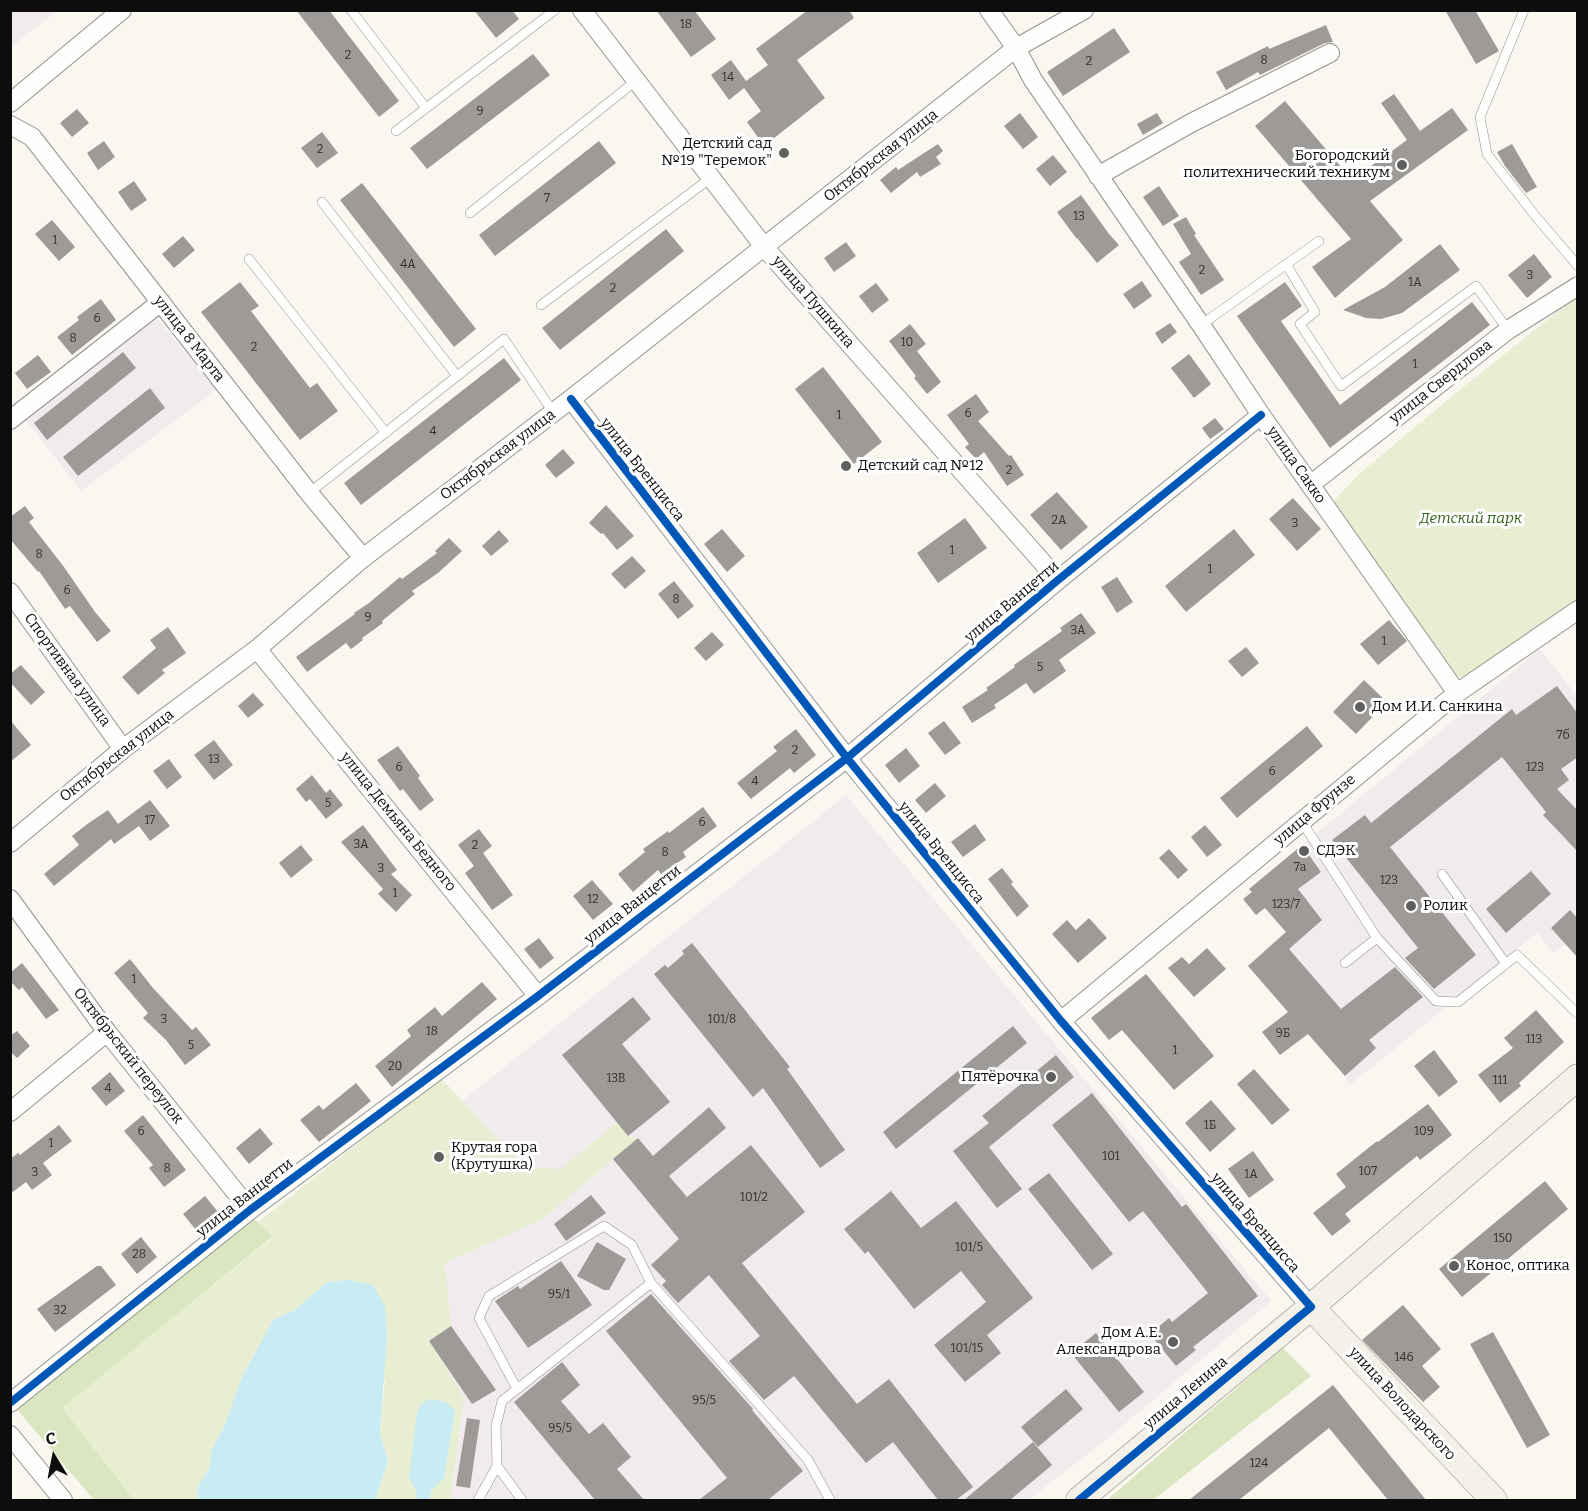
<!DOCTYPE html>
<meta charset="utf-8">
<style>
body{margin:0}
#map{position:relative;width:1588px;height:1511px;overflow:hidden;background:#faf7f1;font-family:Bitter,serif}
canvas{display:block}
.frame{position:absolute;inset:0;border:12px solid #0d0d0d;pointer-events:none}
.north{position:absolute;left:24px;top:1427px;width:60px;height:60px;-webkit-text-stroke:4px #fff;paint-order:stroke;rotate:350deg;font-size:16px;font-weight:700;line-height:24px;text-align:center;color:#0d0d0d}
.north::after{content:'';display:block;margin:auto;width:21px;height:27px;background:#0d0d0d;clip-path:polygon(50% 0,100% 100%,50% 72%,0 100%)}
</style>
<div id="map">
<canvas width="1588" height="1511"></canvas>
<div class="frame"></div>
<div class="north">С</div>
</div>
<script>
const ctx = document.querySelector('canvas').getContext('2d');
ctx.lineJoin = 'round';
function fill(path, color) {
  ctx.fillStyle = color;
  ctx.fill(path, 'evenodd');
}
function poly(rows) {
  const path = new Path2D();
  for (const r of rows) {
    path.moveTo(r[0], r[1]);
    for (let i = 2; i < r.length; i += 2) path.lineTo(r[i], r[i + 1]);
  }
  return path;
}
function trace(path, color, width, dash) {
  ctx.strokeStyle = color;
  ctx.lineWidth = width;
  ctx.lineCap = dash ? 'butt' : 'round';
  ctx.setLineDash(dash || []);
  ctx.stroke(path);
}
function label(font, color, halo, rows, align = 'center') {
  ctx.font = font + ' Bitter,serif';
  ctx.lineWidth = 6;
  ctx.setLineDash([]);
  ctx.textBaseline = 'middle';
  ctx.strokeStyle = halo;
  ctx.fillStyle = color;
  for (const [text, x, y, turn = 0] of rows) {
    ctx.save();
    ctx.translate(x, y);
    ctx.rotate((+turn || 0) * Math.PI / 180);
    ctx.textAlign = isNaN(turn) ? turn : align;
    if (halo) ctx.strokeText(text, 0, 0);
    ctx.fillText(text, 0, 0);
    ctx.restore();
  }
}
const industrial = poly([
 [11,10,57,10,57,11,11,47],
 [155,316,216,390,81,491,25,419],
 [1540,649,1577,696,1577,936,1554,953,1537,933,1349,1086,1345,1076,1248,966,1285,932,1249,889],
 [846,795,1271,1301,1107,1439,1028,1500,450,1500,464,1398,429,1341,451,1326,445,1263,543,1219,638,1138,628,1136,617,1123,560,1169,524,1167,462,1101]
]);
const green = poly([
 [1577,296,1577,601,1481,669,1472,675,1458,677,1454,675,1334,503,1335,500,1359,474,1457,392],
 [441,1078,524,1167,560,1169,617,1123,628,1136,638,1138,543,1219,445,1263,451,1326,430,1341,464,1398,450,1500,429,1500,432,1490,444,1477,416,1490,417,1500,375,1500,388,1461,380,1433,385,1381,327,1282,295,1310,273,1320,241,1379,225,1425,211,1451,210,1467,197,1488,199,1500,134,1500,61,1408,272,1238,258,1222]
]);
const forest = poly([
 [253,1217,272,1237,62,1408,134,1500,94,1500,14,1406],
 [1283,1348,1311,1376,1153,1500,1107,1500]
]);
const water = poly([
 [350,1280,373,1285,385,1306,387,1336,380,1433,388,1461,375,1500,199,1500,197,1488,210,1467,211,1451,225,1425,241,1379,273,1320,295,1310,327,1282],
 [429,1399,446,1402,455,1410,444,1478,432,1490,429,1500,417,1500,416,1490,409,1479,417,1413,421,1404]
]);
const building = poly([
 [296,10,329,10,399,101,379,117],
 [474,10,512,10,519,19,496,38],
 [656,10,694,10,716,39,691,57],
 [808,10,849,10,854,18,797,60,825,98,764,146,747,122,761,111,744,88,729,100,711,75,731,60,746,81,768,65,756,49],
 [1445,10,1475,10,1499,51,1476,64],
 [1326,25,1333,42,1325,43,1260,75,1258,72,1226,90,1216,72,1268,46,1269,49],
 [1114,28,1130,52,1063,96,1047,72],
 [533,54,550,75,427,169,410,148],
 [1394,94,1420,131,1452,108,1468,130,1370,201,1403,240,1335,298,1312,267,1351,239,1255,126,1285,101,1352,180,1407,140,1381,103],
 [77,109,89,123,72,137,60,123],
 [1020,113,1038,137,1023,149,1004,126],
 [1157,113,1163,123,1143,135,1137,124],
 [322,132,338,153,317,168,301,148],
 [104,141,115,157,98,170,87,153],
 [599,141,616,163,495,256,479,235],
 [938,144,943,151,936,157,941,164,920,177,917,172,891,193,880,180,896,167,898,170],
 [1512,144,1537,187,1526,193,1505,166,1497,152],
 [1053,155,1067,172,1050,186,1036,169],
 [134,181,147,200,131,211,118,192],
 [362,183,476,329,454,347,340,200],
 [1159,186,1179,216,1163,226,1143,197],
 [1081,195,1109,234,1119,245,1097,263,1077,238,1076,238,1057,212],
 [1186,217,1196,234,1194,235,1224,280,1201,295,1179,262,1191,254,1173,224],
 [52,220,75,247,59,261,35,234],
 [666,229,684,251,560,350,542,328],
 [183,236,195,250,174,268,162,254],
 [846,242,856,256,834,272,824,258],
 [1440,244,1460,270,1402,313,1381,319,1366,318,1343,310,1385,287],
 [1534,254,1552,277,1527,298,1508,275],
 [1142,281,1152,296,1134,309,1123,294],
 [240,282,259,306,251,311,310,388,317,383,338,411,300,440,201,312],
 [1285,282,1302,306,1281,321,1340,405,1472,302,1490,325,1330,448,1237,316],
 [876,283,889,300,872,313,859,296],
 [101,299,116,320,72,355,57,337,79,320,77,317],
 [1170,323,1177,332,1162,344,1155,333],
 [910,324,926,344,917,351,941,382,927,394,914,378,916,376,889,341],
 [123,352,136,368,47,440,34,423],
 [1189,354,1211,384,1194,398,1171,368],
 [38,355,51,372,27,389,15,373],
 [504,358,521,380,361,505,344,483],
 [823,367,882,442,854,464,795,389],
 [150,388,165,408,78,476,63,457],
 [976,394,989,412,978,421,1009,456,1011,455,1024,475,1007,486,984,452,976,459,965,447,969,444,947,415],
 [1215,418,1224,429,1210,439,1202,428],
 [563,449,575,463,556,478,545,465],
 [1057,492,1088,527,1061,550,1030,515],
 [1293,498,1321,529,1297,551,1269,519],
 [606,505,634,536,617,550,603,533,601,534,589,523],
 [25,506,34,518,29,522,64,567,95,612,111,631,97,642,70,606,65,609,39,571,38,572,10,539,10,517],
 [965,518,987,548,938,583,917,553],
 [722,529,745,556,727,572,704,544],
 [1234,529,1255,555,1186,612,1165,586],
 [499,530,509,541,491,556,482,546],
 [449,538,462,551,438,573,412,591,415,594,382,621,383,623,362,638,363,640,351,649,346,643,307,672,296,657,355,614,354,613,369,603,400,577,402,579,437,553,435,551],
 [632,556,646,571,625,589,611,574],
 [1117,577,1133,602,1117,613,1101,587],
 [674,581,694,606,678,619,658,594],
 [1081,613,1096,633,1059,660,1066,671,1034,694,1026,683,994,705,996,708,972,723,962,707,988,690,986,688,1015,667,1014,665,1062,631,1060,628],
 [1389,620,1407,641,1378,665,1360,644],
 [168,627,186,653,162,670,165,673,138,695,122,677,156,648,150,640],
 [712,632,724,645,706,661,694,648],
 [1246,647,1259,663,1242,677,1228,661],
 [21,665,45,692,31,705,10,682,10,674],
 [1364,680,1387,702,1356,734,1333,712],
 [1557,686,1578,714,1578,757,1561,769,1569,780,1557,789,1578,811,1578,852,1543,815,1546,812,1502,757,1390,847,1476,955,1434,989,1405,958,1418,948,1332,840,1365,815,1371,823,1512,709,1516,715],
 [253,693,264,705,248,718,238,706],
 [10,720,31,745,10,762],
 [944,721,961,743,945,755,928,733],
 [1307,726,1323,746,1237,818,1220,798],
 [796,729,816,755,794,773,790,768,751,799,737,783,777,751,773,747],
 [214,740,233,765,214,780,194,755],
 [398,746,420,776,418,778,434,800,420,811,403,789,400,791,377,760],
 [906,748,920,766,899,783,885,765],
 [169,759,182,777,167,789,153,771],
 [312,775,326,793,330,789,343,805,326,819,310,799,306,802,296,789],
 [935,783,946,796,926,813,915,800],
 [150,800,170,826,150,841,139,826,114,844,111,839,54,886,44,874,79,845,72,836,86,825,108,810,118,824],
 [703,807,717,826,683,852,686,857,661,874,658,870,633,892,618,874,645,852,643,849,668,831,669,833],
 [975,824,986,840,963,857,951,842],
 [363,825,397,870,391,874,412,895,396,912,378,894,383,889,341,842],
 [1205,825,1222,845,1207,857,1191,837],
 [479,829,492,846,483,853,513,895,492,910,465,873,474,866,458,845],
 [301,845,313,860,291,878,279,863],
 [1302,845,1321,872,1298,889,1322,920,1289,949,1341,1009,1395,967,1423,997,1369,1040,1376,1048,1345,1076,1308,1034,1280,1055,1262,1032,1288,1012,1248,966,1286,932,1265,908,1256,915,1243,899,1252,892,1249,889],
 [1169,849,1188,870,1178,879,1159,858],
 [1002,868,1013,882,1011,884,1029,906,1017,917,988,879],
 [1531,871,1551,894,1506,933,1486,909],
 [592,880,613,904,593,920,573,896],
 [1570,910,1578,919,1578,958,1551,928],
 [1089,918,1107,938,1078,963,1052,934,1067,920,1076,930],
 [539,938,554,958,540,969,524,949],
 [692,943,790,1067,787,1069,845,1150,820,1168,763,1088,753,1097,654,974,665,965,668,968,684,954,682,951],
 [1207,948,1226,969,1194,997,1168,968,1182,957,1189,964],
 [130,959,153,988,192,1030,196,1027,211,1045,185,1065,166,1040,143,1018,148,1013,114,973],
 [22,963,59,1010,46,1019,22,987,19,990,10,981,10,973],
 [1146,974,1214,1056,1174,1090,1122,1030,1109,1040,1091,1018],
 [482,982,497,999,392,1087,375,1066,411,1036,407,1030,435,1007,442,1016],
 [633,997,651,1019,622,1044,670,1102,628,1136,562,1055],
 [1536,1010,1564,1042,1519,1083,1521,1086,1500,1103,1478,1075,1513,1048,1504,1038],
 [1013,1026,1027,1043,896,1149,883,1132],
 [17,1031,30,1046,17,1058,10,1051,10,1036],
 [1434,1050,1458,1082,1439,1097,1414,1066],
 [1056,1055,1074,1077,989,1147,1022,1189,997,1208,953,1151,989,1123,982,1116],
 [1254,1069,1290,1110,1272,1125,1237,1084],
 [110,1072,125,1091,106,1106,91,1088],
 [356,1083,371,1101,319,1142,300,1120,319,1105,323,1110],
 [1092,1093,1182,1207,1186,1204,1258,1296,1193,1347,1196,1350,1176,1366,1150,1334,1169,1318,1172,1322,1208,1293,1143,1211,1129,1222,1052,1125],
 [1211,1100,1236,1129,1210,1152,1185,1123],
 [1428,1104,1452,1135,1420,1160,1417,1156,1345,1214,1351,1221,1332,1236,1313,1213,1346,1187,1336,1174,1377,1141,1378,1142],
 [709,1107,726,1128,669,1176,687,1197,751,1145,805,1212,742,1263,857,1404,889,1379,973,1487,956,1500,938,1500,893,1442,866,1463,794,1376,764,1400,729,1361,760,1336,709,1275,678,1303,662,1285,666,1281,651,1265,679,1239,613,1159,638,1138,653,1156],
 [143,1115,186,1170,164,1187,149,1168,153,1165,124,1131],
 [59,1125,72,1141,43,1163,52,1175,32,1190,26,1182,10,1194,10,1159,18,1153,20,1155],
 [260,1128,273,1144,249,1164,236,1148],
 [1253,1151,1274,1180,1249,1198,1228,1169],
 [1049,1173,1113,1254,1092,1270,1028,1189],
 [1545,1181,1568,1209,1462,1297,1439,1269],
 [891,1191,921,1228,956,1201,1033,1298,987,1335,1001,1353,965,1382,934,1345,986,1302,961,1271,914,1309,868,1251,865,1254,844,1229],
 [591,1195,606,1213,566,1241,554,1224],
 [205,1196,218,1212,196,1230,183,1214],
 [141,1237,157,1257,137,1274,121,1254],
 [597,1242,626,1259,609,1290,604,1290,577,1276],
 [561,1261,592,1305,528,1348,495,1301,518,1286,520,1289],
 [97,1266,101,1266,116,1285,55,1332,37,1309],
 [651,1294,753,1409,752,1410,803,1471,768,1500,699,1500,727,1478,606,1331],
 [1403,1305,1441,1349,1422,1366,1440,1387,1423,1402,1362,1340],
 [451,1326,496,1390,472,1404,429,1341],
 [1493,1332,1550,1435,1527,1448,1470,1344],
 [1096,1333,1144,1392,1119,1412,1071,1353],
 [562,1362,580,1385,561,1401,589,1434,603,1423,631,1457,617,1469,644,1500,595,1500,514,1402],
 [1333,1385,1426,1500,1388,1500,1329,1428,1239,1500,1189,1500],
 [1066,1389,1083,1409,1038,1447,1021,1427],
 [467,1418,480,1420,470,1488,456,1486],
 [1033,1442,1052,1465,1010,1500,964,1500]
]);
const lane = poly([
 [351,10,426,108],
 [1524,10,1480,117,1487,154,1537,218,1578,266],
 [396,131,555,10],
 [322,202,457,376],
 [470,213,637,80],
 [249,259,386,433],
 [1286,264,1315,312,1300,324,1341,386,1476,286,1508,330],
 [541,305,712,177],
 [1201,325,1319,241],
 [309,493,504,339,553,412],
 [1302,822,1377,938,1345,963],
 [1442,874,1506,964],
 [1377,938,1436,1001,1458,1002,1517,955,1578,1014],
 [517,1389,479,1318,489,1296,604,1226,632,1245,651,1283],
 [478,1500,497,1466],
 [522,1500,497,1466,496,1426,502,1401,651,1283,808,1460,830,1500]
]);
const street = poly([
 [582,10,765,248,1058,580],
 [989,10,1016,48,1033,80,1201,325,1261,415,1457,693],
 [10,103,122,10],
 [10,125,32,137,309,493,363,558],
 [1098,176,1191,123,1330,53],
 [571,399,847,758,1061,1021,1311,1307],
 [10,420,161,302],
 [1310,485,1508,330,1578,286],
 [10,592,123,749],
 [257,649,538,996],
 [10,843,123,749,257,649,363,558,571,399,1016,48,1084,10],
 [10,899,107,1032,250,1210],
 [1061,1021,1457,693,1578,610],
 [10,1112,107,1032],
 [10,1403,250,1210,538,996,847,758,1058,580,1261,415],
 [10,1435,63,1500]
]);
const secondary = poly([
 [1311,1307,1494,1500],
 [1079,1500,1311,1307,1578,1077]
]);
const cycleway = poly([
 [571,399,847,758,1061,1021,1311,1307,1079,1500],
 [10,1403,250,1210,538,996,847,758,1058,580,1261,415]
]);
const markers = [
 [784,153,6,"#605f5d"],
 [1402,165,6,"#605f5d"],
 [846,466,6,"#605f5d"],
 [1360,707,6,"#605f5d"],
 [1304,851,6,"#605f5d"],
 [1411,906,6,"#605f5d"],
 [1051,1077,6,"#605f5d"],
 [439,1157,6,"#605f5d"],
 [1454,1266,6,"#605f5d"],
 [1173,1342,6,"#605f5d"]
];
const numberNames = [
 ["18",686,25],
 ["2",348,56],
 ["8",1264,61],
 ["2",1089,62],
 ["14",728,78],
 ["9",480,112],
 ["2",320,150],
 ["7",547,199],
 ["13",1079,217],
 ["1",55,241],
 ["4А",408,265],
 ["2",1202,271],
 ["3",1530,276],
 ["1А",1415,283],
 ["2",613,289],
 ["6",97,319],
 ["8",73,339],
 ["10",907,343],
 ["2",254,348],
 ["1",1415,365],
 ["6",968,414],
 ["1",839,416],
 ["4",433,432],
 ["2",1009,471],
 ["2А",1059,521],
 ["3",1295,524],
 ["1",952,551],
 ["8",39,555],
 ["1",1210,570],
 ["6",67,591],
 ["8",676,600],
 ["9",368,618],
 ["3А",1078,631],
 ["1",1384,642],
 ["5",1040,668],
 ["7б",1563,736],
 ["2",795,751],
 ["13",214,760],
 ["6",399,768],
 ["123",1535,768],
 ["6",1272,772],
 ["4",755,782],
 ["5",328,804],
 ["17",150,821],
 ["6",702,823],
 ["3А",361,845],
 ["2",475,846],
 ["8",665,853],
 ["7a",1300,868],
 ["3",381,869],
 ["123",1389,881],
 ["1",395,894],
 ["12",593,900],
 ["123/7",1286,905],
 ["1",134,980],
 ["3",164,1020],
 ["101/8",722,1020],
 ["18",432,1032],
 ["9Б",1283,1034],
 ["113",1534,1040],
 ["5",191,1046],
 ["1",1175,1051],
 ["20",395,1067],
 ["13В",616,1079],
 ["111",1500,1081],
 ["4",108,1089],
 ["1Б",1210,1126],
 ["6",141,1132],
 ["109",1424,1132],
 ["1",51,1144],
 ["101",1111,1157],
 ["8",167,1169],
 ["107",1368,1172],
 ["3",35,1173],
 ["1А",1251,1175],
 ["101/2",754,1198],
 ["150",1503,1239],
 ["101/5",969,1248],
 ["28",139,1255],
 ["95/1",559,1295],
 ["32",60,1311],
 ["101/15",967,1349],
 ["146",1404,1358],
 ["95/5",704,1401],
 ["95/5",560,1429],
 ["124",1259,1464]
];
const poiNames = [
 ["Детский сад",772,144,"right"],
 ["№19 \"Теремок\"",772,161,"right"],
 ["Богородский",1390,156,"right"],
 ["политехнический техникум",1390,173,"right"],
 ["Детский сад №12",858,466],
 ["Дом И.И. Санкина",1372,707],
 ["СДЭК",1316,851],
 ["Ролик",1423,906],
 ["Пятёрочка",1039,1077,"right"],
 ["Крутая гора",451,1148],
 ["(Крутушка)",451,1165],
 ["Конос, оптика",1466,1266],
 ["Дом А.Е.",1161,1333,"right"],
 ["Александрова",1161,1350,"right"]
];
const streetNames = [
 ["Октябрьская улица",881,156,-38],
 ["улица Пушкина",813,302,49],
 ["улица 8 Марта",189,339,52],
 ["улица Свердлова",1441,382,-38],
 ["Октябрьская улица",498,455,-37],
 ["улица Сакко",1296,465,55],
 ["улица Бренцисса",642,470,52],
 ["улица Ванцетти",1012,602,-40],
 ["Спортивная улица",67,670,54],
 ["Октябрьская улица",117,756,-38],
 ["улица Фрунзе",1315,810,-40],
 ["улица Демьяна Бедного",398,822,51],
 ["улица Бренцисса",941,853,51],
 ["улица Ванцетти",633,905,-38],
 ["Октябрьский переулок",128,1056,52],
 ["улица Ванцетти",245,1198,-38],
 ["улица Бренцисса",1255,1223,49],
 ["улица Ленина",1186,1393,-40],
 ["улица Володарского",1402,1404,47]
];
const parkNames = [
 ["Детский парк",1471,519]
];
fill(industrial, '#f1ebee');
fill(green, '#e7eed2');
fill(forest, '#dae6c0');
fill(water, '#c9ebf3');
fill(building, '#9d9a97');
trace(lane, '#949290', 10);
trace(street, '#949290', 20);
trace(secondary, '#8a8986', 27);
trace(lane, '#fefefd', 9);
trace(street, '#fefefd', 18);
trace(secondary, '#f4f1e9', 26);
trace(cycleway, '#0057b8', 8);
for (const [x, y, r, color] of markers) {
  const dot = new Path2D();
  dot.arc(x, y, r, 0, 2 * Math.PI);
  ctx.fillStyle = color;
  ctx.fill(dot);
  trace(dot, '#fff', 2);
}
label('12px', '#313030', null, numberNames);
label('15px', '#0d0d0d', '#fff', poiNames, 'left');
label('15px', '#0d0d0d', '#fff', streetNames);
label('italic 15px', '#38621f', '#fff', parkNames);
</script>
